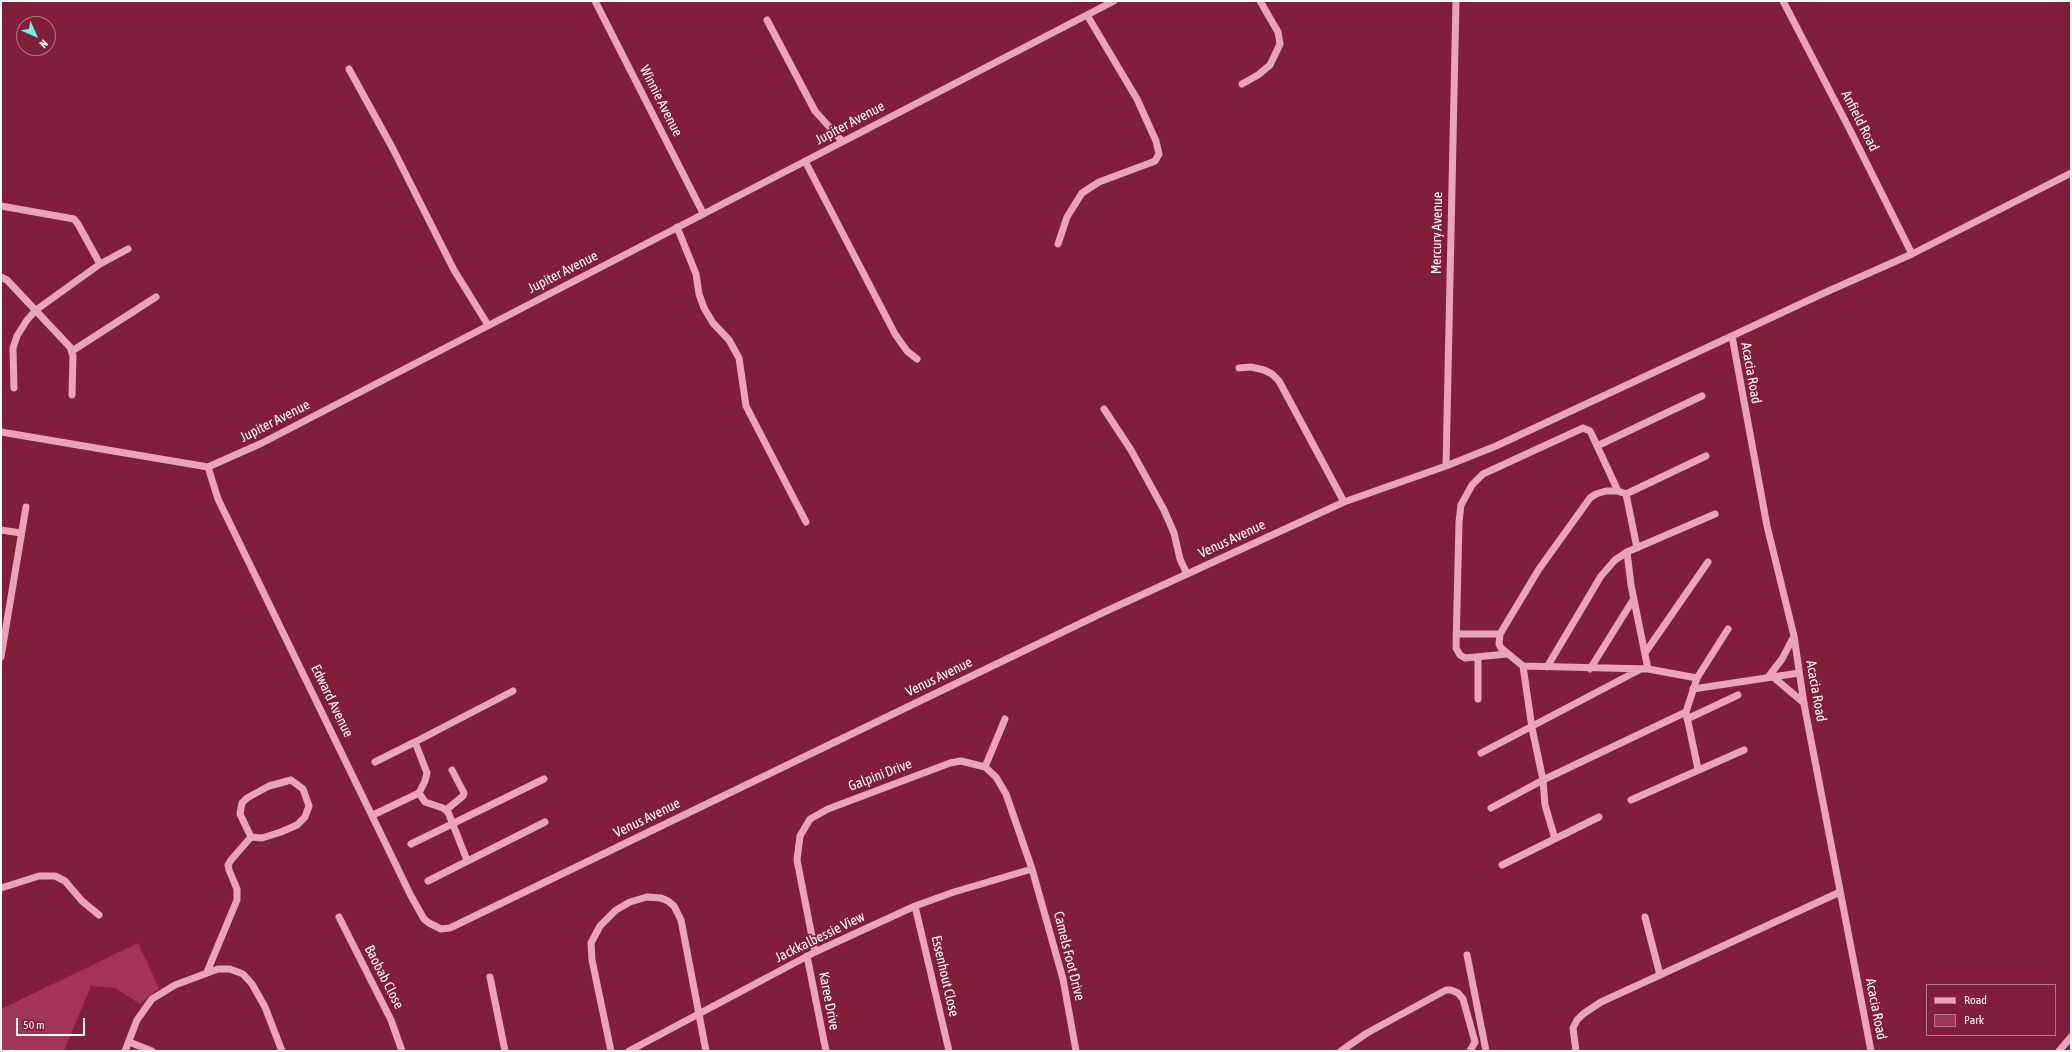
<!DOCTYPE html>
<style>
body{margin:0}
#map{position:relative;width:2072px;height:1052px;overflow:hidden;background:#811e39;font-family:"Asap Condensed",sans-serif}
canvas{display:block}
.frame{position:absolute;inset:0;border:2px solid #fff;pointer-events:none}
.legend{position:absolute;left:1926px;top:984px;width:130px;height:52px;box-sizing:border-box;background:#811e39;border:1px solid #b37888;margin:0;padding:5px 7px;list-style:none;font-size:12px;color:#fff}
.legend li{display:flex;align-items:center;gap:8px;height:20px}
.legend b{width:20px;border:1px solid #b37888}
.north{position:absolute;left:16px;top:16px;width:40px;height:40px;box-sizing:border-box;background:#811e39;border:1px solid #b37888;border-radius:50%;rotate:135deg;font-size:11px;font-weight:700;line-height:16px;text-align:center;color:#fff}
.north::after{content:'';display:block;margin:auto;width:14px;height:18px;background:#63f7e5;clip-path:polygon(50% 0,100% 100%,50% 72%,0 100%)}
.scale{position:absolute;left:16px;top:1018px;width:69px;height:18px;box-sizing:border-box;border:2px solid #fff;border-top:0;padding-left:5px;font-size:12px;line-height:14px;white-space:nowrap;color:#fff;-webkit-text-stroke:3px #811e39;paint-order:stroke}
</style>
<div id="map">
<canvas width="2072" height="1052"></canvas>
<div class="frame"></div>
<ul class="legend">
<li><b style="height:5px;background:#e9a4b7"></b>Road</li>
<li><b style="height:11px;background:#a13553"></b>Park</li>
</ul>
<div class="north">N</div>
<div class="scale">50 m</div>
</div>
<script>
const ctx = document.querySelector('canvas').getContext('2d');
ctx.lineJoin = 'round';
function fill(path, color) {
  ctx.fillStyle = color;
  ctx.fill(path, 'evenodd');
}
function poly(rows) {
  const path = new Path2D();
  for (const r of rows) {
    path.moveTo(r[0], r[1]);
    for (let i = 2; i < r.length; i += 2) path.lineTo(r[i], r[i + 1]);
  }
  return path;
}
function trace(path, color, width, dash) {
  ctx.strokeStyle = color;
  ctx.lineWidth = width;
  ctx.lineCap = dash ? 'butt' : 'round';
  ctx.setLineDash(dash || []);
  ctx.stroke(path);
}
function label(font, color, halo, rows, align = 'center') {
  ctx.font = font + ' "Asap Condensed",sans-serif';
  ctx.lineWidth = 3.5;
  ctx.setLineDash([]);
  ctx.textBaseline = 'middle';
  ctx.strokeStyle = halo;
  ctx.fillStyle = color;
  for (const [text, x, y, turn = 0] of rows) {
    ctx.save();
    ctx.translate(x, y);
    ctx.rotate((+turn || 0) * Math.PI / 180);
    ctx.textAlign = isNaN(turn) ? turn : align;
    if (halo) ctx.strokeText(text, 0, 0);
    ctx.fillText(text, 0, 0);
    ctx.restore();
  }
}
const green = poly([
 [138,943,159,988,140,1004,115,988,91,986,64,1051,1,1051,1,1009]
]);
const minor = poly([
 [595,1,703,213],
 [1783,1,1850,130,1912,254],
 [767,20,815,111,842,141],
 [349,69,393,149,454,270,488,325],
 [1242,84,1258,75,1270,65,1280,44,1278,32,1260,1],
 [805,161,895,334,907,351,917,359],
 [1,206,74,219,78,224,100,264],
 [677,227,696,274,699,294,704,308,713,323,729,340,739,358,746,406,806,522],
 [1058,244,1067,217,1082,193,1099,182,1150,163,1155,161,1159,154,1156,141,1137,99,1087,15],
 [1,277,7,280,70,347,73,356,72,395],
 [1732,336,1767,526,1794,636,1804,704,1871,1051],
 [72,351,156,297],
 [1239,368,1251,367,1264,370,1272,374,1279,381,1344,502],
 [14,388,13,348,17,336,27,320,36,310,100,264,128,249],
 [1104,409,1131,450,1164,510,1174,533,1180,559,1187,574],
 [1,432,208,467,262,443,1114,1],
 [1597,446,1702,396],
 [1446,466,1456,1],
 [208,467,218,499,411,896,424,919,429,923,441,929,450,928,1102,613,1344,502,1446,466,1496,446,1824,293,1912,254,2071,173],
 [1626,494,1637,548],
 [1,530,21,533],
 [1627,552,1631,585,1648,669],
 [1456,634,1500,634],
 [1645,653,1708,562],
 [1507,654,1465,658,1460,655,1456,648,1459,522,1461,505,1472,485,1483,474,1583,428,1590,431,1592,435,1618,491],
 [1,657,26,507],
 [1478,658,1478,699],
 [1523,666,1648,669,1697,678],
 [1547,667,1601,576,1615,560,1627,552,1715,514],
 [1590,669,1633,600],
 [1769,676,1782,659,1794,636],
 [1772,676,1804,703],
 [1693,689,1799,673],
 [1687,719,1738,695],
 [415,742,513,691],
 [1481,753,1641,669],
 [375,762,415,742,427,773,425,781,419,793],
 [985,767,1005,719],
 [1698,769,1686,712,1697,678,1728,629],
 [291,780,303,789,309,806,305,817,297,825,281,832,262,838,251,837,240,814,242,803,247,798,269,786,291,780],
 [1631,800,1744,750],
 [1491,808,1543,780,1686,712],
 [446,810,463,796,464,793,452,770],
 [373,815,419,793,425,802,443,808,448,812,467,860],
 [1555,839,1545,805,1543,780,1532,728,1523,666,1501,648,1499,644,1500,634,1539,569,1590,498,1596,494,1606,491,1618,491,1626,494,1706,456],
 [411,844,544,779],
 [1502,865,1599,817],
 [428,881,545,822],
 [1,888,39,876,55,876,65,881,82,901,99,915],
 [915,906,949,1051],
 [339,917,391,1020,402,1051],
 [1645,917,1660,975,1840,892],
 [815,952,797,860,800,836,810,819,828,809,950,763,961,761,985,767,996,777,1006,794,1032,869,1063,979,1076,1051],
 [1467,955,1486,1051],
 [807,956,826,1051],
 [207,972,237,900,237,889,229,870,228,865,231,860,251,837],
 [490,977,505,1051],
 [129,1042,152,1051],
 [125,1051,137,1020,152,999,175,985,218,969,230,969,243,974,252,984,265,1007,282,1051],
 [611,1051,592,960,591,943,600,926,616,910,630,902,647,897,661,898,668,901,674,906,681,920,706,1051],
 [629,1051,815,952,915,906,954,892,1032,869],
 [1341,1051,1367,1033,1446,990,1451,990,1458,993,1463,999,1475,1042,1470,1051],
 [1576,1051,1573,1028,1577,1020,1583,1014,1601,1002,1660,975],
 [2059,1051,2071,1037]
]);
const streetNames = [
 ["Winnie Avenue",661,101,63],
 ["Anfield Road",1860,121,63],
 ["Jupiter Avenue",850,123,-28],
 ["Mercury Avenue",1437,233,-89],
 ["Jupiter Avenue",563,272,-27],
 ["Acacia Road",1751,373,80],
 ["Jupiter Avenue",275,421,-27],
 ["Venus Avenue",1232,539,-25],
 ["Venus Avenue",939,677,-26],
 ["Acacia Road",1816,691,80],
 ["Edward Avenue",332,701,64],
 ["Galpini Drive",880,775,-21],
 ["Venus Avenue",647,818,-26],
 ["Jackkalbessie View",820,937,-26],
 ["Camels Foot Drive",1069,956,76],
 ["Essenhout Close",945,976,77],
 ["Baobab Close",384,977,63],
 ["Karee Drive",829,1001,79],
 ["Acacia Road",1876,1009,79]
];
fill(green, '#a13553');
trace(minor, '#e9a4b7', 7);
label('14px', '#fff', '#811e39', streetNames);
</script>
